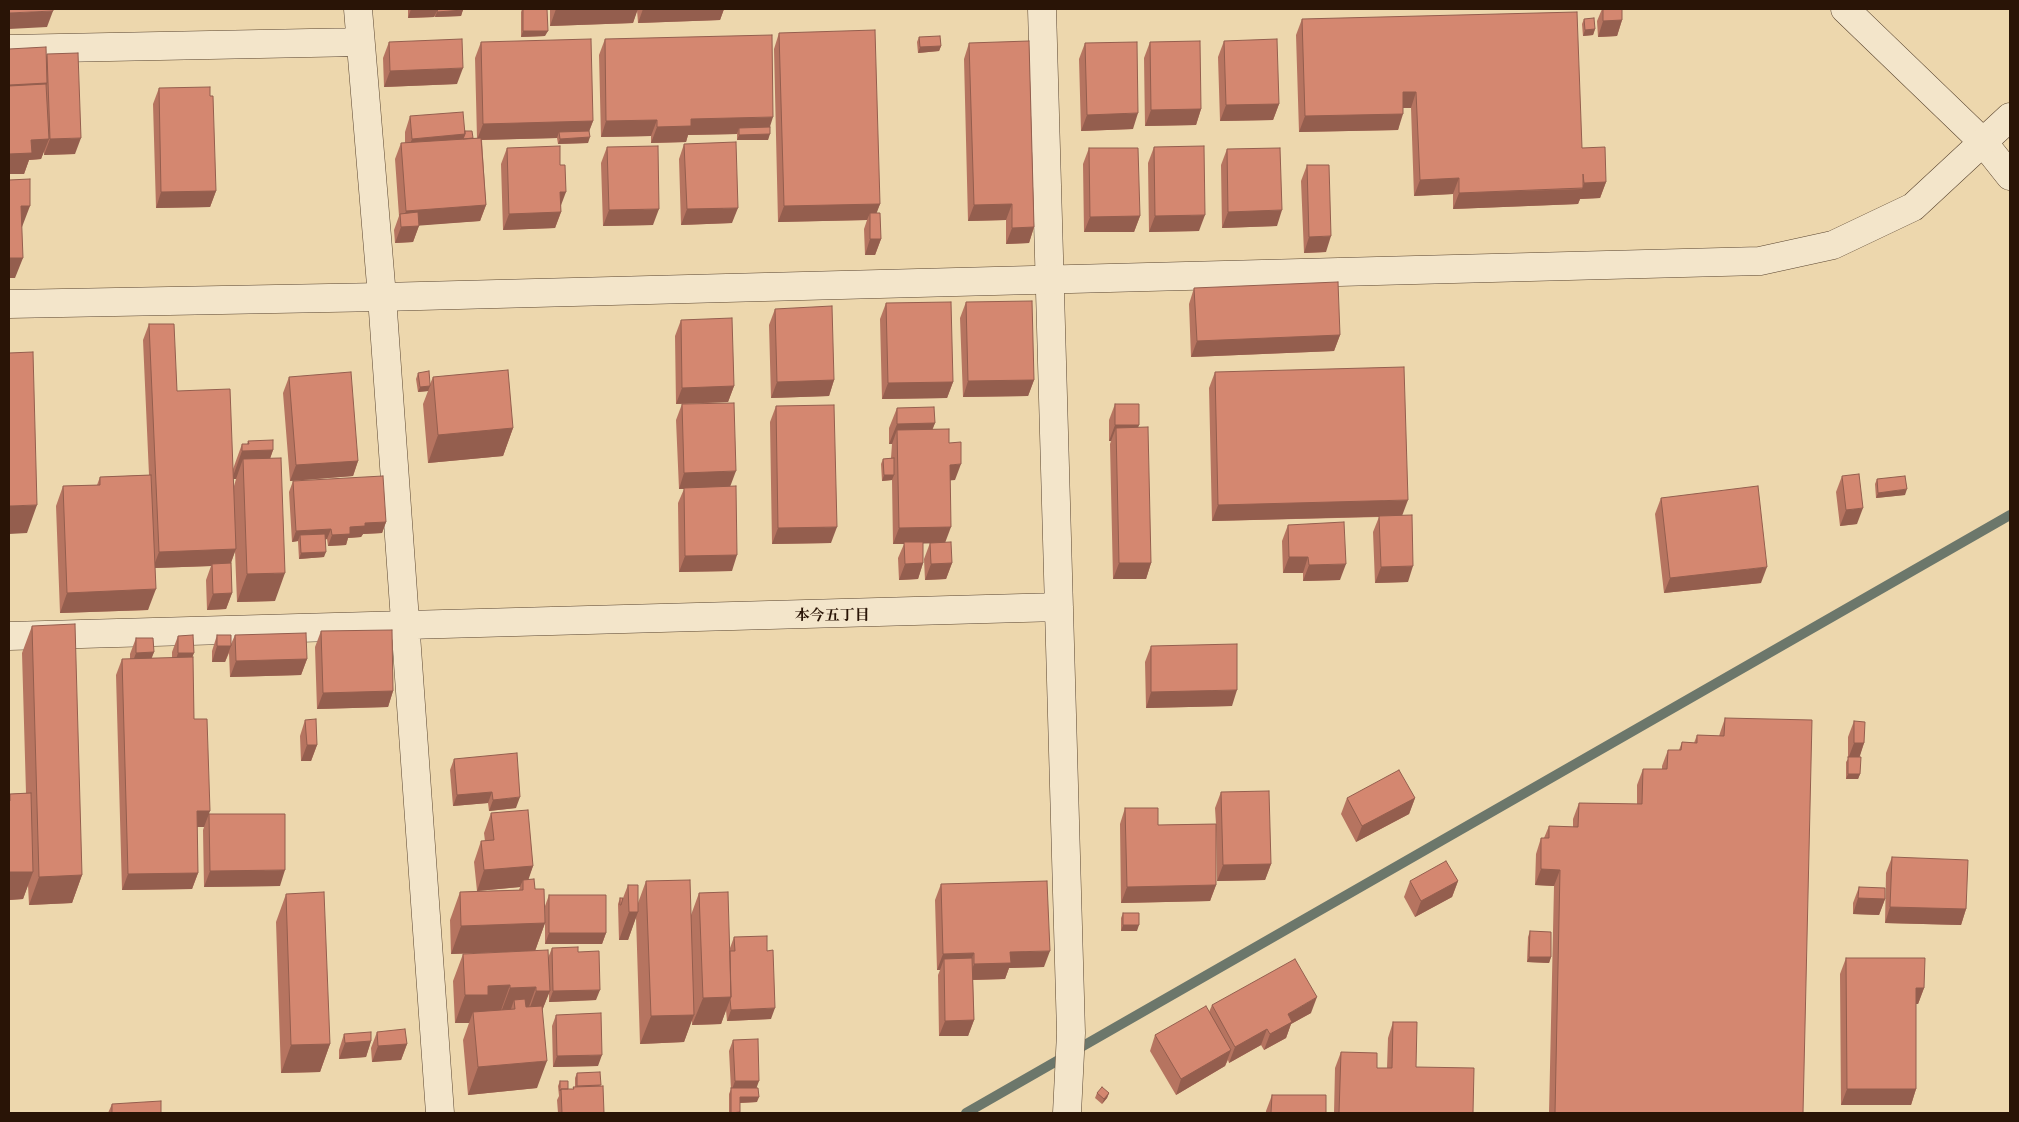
<!DOCTYPE html>
<meta charset="utf-8">
<style>
body{margin:0}
#map{position:relative;width:2019px;height:1122px;overflow:hidden;background:#edd7ad;font-family:"Libre Caslon Text",serif}
canvas{display:block}
.frame{position:absolute;inset:0;border:10px solid #291406;pointer-events:none}
</style>
<div id="map">
<canvas width="2019" height="1122"></canvas>
<div class="frame"></div>
</div>
<script>
const ctx = document.querySelector('canvas').getContext('2d');
ctx.lineJoin = 'round';
function poly(rows) {
  const path = new Path2D();
  for (const r of rows) {
    path.moveTo(r[0], r[1]);
    for (let i = 2; i < r.length; i += 2) path.lineTo(r[i], r[i + 1]);
  }
  return path;
}
function trace(path, color, width, dash) {
  ctx.strokeStyle = color;
  ctx.lineWidth = width;
  ctx.lineCap = dash ? 'butt' : 'round';
  ctx.setLineDash(dash || []);
  ctx.stroke(path);
}
function fill(path, color) {
  ctx.fillStyle = color;
  ctx.fill(path, 'evenodd');
}
function label(font, color, halo, rows, align = 'center') {
  ctx.font = font + ' "Libre Caslon Text","Noto Serif JP",serif';
  ctx.lineWidth = 4;
  ctx.setLineDash([]);
  ctx.textBaseline = 'middle';
  ctx.strokeStyle = halo;
  ctx.fillStyle = color;
  for (const [text, x, y, turn = 0] of rows) {
    ctx.save();
    ctx.translate(x, y);
    ctx.rotate((+turn || 0) * Math.PI / 180);
    ctx.textAlign = isNaN(turn) ? turn : align;
    if (halo) ctx.strokeText(text, 0, 0);
    ctx.fillText(text, 0, 0);
    ctx.restore();
  }
}
const stream = poly([
 [966,1113,2010,515]
]);
const minor = poly([
 [358,9,382,297,440,1113],
 [1042,9,1071,1033,1067,1113],
 [1845,9,1983,142,2010,176],
 [9,49,360,42],
 [1983,142,2010,117],
 [9,636,1059,607]
]);
const tertiary = poly([
 [9,304,382,297,1760,261,1833,245,1913,207,1983,142]
]);
const wall = poly([
 [408,9,463,9,461,16,435,17,435,16,434,17,408,18],
 [522,9,547,9,545,36,521,37,521,12],
 [550,9,724,9,720,20,638,23,637,10,633,23,550,26],
 [1602,9,1622,9,1622,20,1617,36,1598,37,1597,21],
 [1302,19,1582,148,1606,182,1600,198,1580,199,1578,204,1453,209,1453,194,1414,196,1411,108,1403,108,1398,130,1299,132,1296,35],
 [1584,19,1595,29,1593,35,1583,36,1582,24],
 [779,33,880,204,876,213,881,239,875,255,865,255,864,229,867,220,778,222,774,49],
 [919,37,941,46,939,51,918,53,917,42],
 [605,39,770,127,768,140,737,140,737,134,688,135,686,142,651,143,651,136,601,137,599,55],
 [1224,41,1279,104,1273,120,1220,121,1218,57],
 [389,42,457,84,384,87,383,58],
 [481,42,593,121,589,131,588,143,558,144,557,138,482,140,486,205,480,221,419,225,413,242,395,243,394,230,399,216,395,159,401,143,405,143,405,132,410,116,465,131,473,138,477,138,475,58],
 [1150,42,1201,109,1196,125,1145,126,1144,58],
 [969,43,1034,227,1029,243,1006,244,1006,220,968,221,964,59],
 [1085,43,1133,129,1081,131,1079,59],
 [9,49,46,57,47,54,75,154,44,155,44,151,41,159,29,160,24,174,9,174],
 [159,88,216,191,210,207,156,208,153,104],
 [684,144,732,223,681,225,679,159],
 [607,147,653,225,603,226,601,163],
 [1154,147,1199,231,1149,232,1148,163],
 [507,148,560,165,561,212,555,228,503,230,501,164],
 [1089,148,1140,216,1134,232,1084,232,1083,164],
 [1227,149,1277,226,1222,228,1221,165],
 [1307,165,1326,252,1304,253,1301,181],
 [1194,288,1340,335,1334,351,1191,357,1189,304],
 [966,302,1034,380,1028,396,963,397,960,318],
 [886,303,953,382,947,398,882,399,880,319],
 [775,309,834,380,829,396,771,398,769,325],
 [681,320,734,386,728,402,676,404,675,336],
 [149,324,177,391,233,469,242,444,247,444,248,441,273,450,270,459,275,601,237,602,235,551,231,563,232,593,226,609,207,610,206,580,211,566,155,568,148,610,60,613,56,506,63,486,97,485,100,477,149,475,143,340],
 [233,479,236,479,234,486],
 [1215,372,1402,515,1408,582,1375,583,1373,532,1379,517,1212,521,1209,388],
 [418,373,430,384,433,377,513,428,503,456,428,463,423,404,428,391,418,392,416,379],
 [289,377,358,461,353,476,290,481,283,393],
 [682,404,730,487,732,571,679,572,678,503,684,489,679,489,676,420],
 [1115,404,1138,427,1151,563,1146,579,1113,579,1110,444,1111,441,1109,441,1109,420],
 [776,406,831,543,772,544,770,422],
 [897,408,935,423,932,429,949,443,955,480,950,480,945,542,952,563,946,579,925,580,924,559,930,543,923,543,923,563,918,579,899,580,898,558,904,544,893,544,892,480,882,481,881,464,883,459,891,458,892,444,889,444,889,428],
 [1842,476,1857,524,1840,526,1836,492],
 [1877,479,1905,495,1876,498,1875,484],
 [293,481,386,522,382,533,363,534,361,537,348,538,346,545,328,546,327,539,325,540,324,557,299,559,298,541,292,542,289,492],
 [1661,498,1761,583,1664,593,1655,514],
 [1288,525,1340,580,1303,581,1303,573,1283,573,1282,541],
 [32,626,82,875,72,903,29,905,28,885,23,899,9,900,9,796,10,794,26,793,22,653],
 [321,631,393,691,388,707,317,709,315,647],
 [217,635,231,644,235,635,307,659,301,675,230,677,229,653,225,662,212,662,212,651],
 [178,636,192,657,194,719,209,814,280,886,204,887,203,830,204,827,197,827,198,873,192,889,122,890,116,675,122,659,130,659,130,654,136,638,154,652,151,658,172,658,172,652],
 [1151,646,1232,706,1146,708,1145,662],
 [1725,718,1803,1113,1549,1113,1554,886,1535,885,1536,854,1541,838,1544,838,1549,826,1573,827,1573,819,1579,803,1637,804,1637,785,1643,769,1662,769,1662,766,1668,750,1679,750,1682,742,1694,743,1697,735,1719,736],
 [305,720,317,745,311,761,301,761,300,736],
 [1854,721,1864,743,1859,757,1860,774,1858,779,1846,779,1846,762,1848,759,1848,737],
 [454,759,516,808,489,811,488,803,453,806,450,770],
 [1221,792,1271,864,1265,880,1217,881,1216,829,1216,885,1210,901,1121,903,1120,824,1125,808,1158,825,1216,824,1215,808],
 [1347,798,1415,798,1409,814,1356,842,1341,814],
 [491,813,533,866,528,879,535,889,545,923,535,951,451,954,450,920,460,892,519,890,520,887,477,891,474,862,481,841,485,841,484,833],
 [1892,857,1966,909,1961,925,1885,923,1886,873],
 [646,881,691,915,699,893,730,951,730,948,734,937,771,1019,727,1021,726,1010,721,1024,692,1025,692,1019,684,1042,640,1044,636,917,628,940,619,940,618,904,620,898,623,898,628,885,638,903],
 [1410,881,1458,881,1452,897,1415,917,1404,897],
 [941,884,1044,967,1009,968,1005,979,973,980,974,1020,968,1036,939,1036,938,975,940,970,937,970,935,900],
 [1859,887,1885,899,1879,915,1853,914,1853,903],
 [286,894,330,1044,320,1072,281,1073,276,922],
 [549,895,606,933,602,944,545,944,545,906],
 [1123,913,1137,931,1121,931,1121,918],
 [1530,931,1551,957,1549,963,1527,962,1528,937],
 [552,948,578,952,596,1000,549,1002,549,992,542,1011,537,1088,468,1095,463,1040,469,1023,455,1023,453,981,463,954,548,958],
 [1846,958,1924,988,1918,1004,1916,1004,1916,1089,1911,1105,1841,1105,1840,974],
 [1212,1005,1311,1013,1291,1024,1286,1038,1264,1050,1261,1045,1229,1063,1228,1060,1225,1066,1176,1095,1150,1051,1155,1035,1209,1012],
 [556,1015,598,1066,553,1067,552,1026],
 [1393,1022,1416,1067,1473,1113,1334,1113,1335,1068,1341,1052,1377,1068,1387,1068,1388,1038],
 [377,1032,407,1044,401,1060,372,1062,371,1048],
 [344,1034,371,1041,366,1057,339,1059,339,1050],
 [733,1040,757,1088,757,1102,740,1103,740,1113,729,1113,729,1094,731,1089,729,1051],
 [577,1073,601,1086,604,1113,558,1113,557,1100,559,1096,558,1086,560,1081,568,1089,573,1089,573,1087,575,1087,575,1078],
 [1097,1093,1109,1093,1107,1098,1102,1104,1095,1098],
 [1272,1095,1326,1113,1266,1113,1266,1111],
 [112,1104,161,1113,108,1113]
]);
const shadedWall = poly([
 [411,9,438,9,434,17,408,18],
 [556,9,638,9,633,23,550,26],
 [643,9,724,9,720,20,638,23],
 [463,10,461,16,435,17,437,12],
 [53,11,47,27,9,29,9,13],
 [1622,20,1617,36,1598,37,1603,21],
 [1595,29,1593,35,1583,36,1585,30],
 [523,31,548,31,545,36,521,37],
 [941,46,939,51,918,53,920,47],
 [463,68,457,84,384,87,390,71],
 [47,83,40,104,9,105,9,85],
 [1403,92,1416,92,1411,108,1397,108],
 [1279,104,1273,120,1220,121,1226,105],
 [1201,109,1196,125,1145,126,1151,110],
 [1138,113,1133,129,1081,131,1087,115],
 [1403,114,1398,130,1299,132,1305,116],
 [773,117,768,133,739,128,737,134,688,135,686,142,651,143,657,127,691,119],
 [657,120,651,136,601,137,606,121],
 [593,121,587,137,559,132,557,138,477,140,483,124],
 [465,134,459,150,406,155,412,139],
 [770,134,768,140,737,140,739,135],
 [590,137,588,143,558,144,560,139],
 [81,138,75,154,44,155,50,139],
 [49,139,41,159,29,160,24,174,9,174,9,154,31,140],
 [1459,178,1453,194,1414,196,1420,180],
 [1606,182,1600,198,1580,199,1578,204,1453,209,1459,193,1582,189,1584,183],
 [216,191,210,207,156,208,161,192],
 [560,192,566,192,560,208],
 [880,204,874,220,870,213,867,220,778,222,784,206],
 [1012,204,1006,220,968,221,974,205],
 [486,205,480,221,401,227,401,224,406,211],
 [21,206,30,206,22,227,14,227],
 [738,208,732,223,681,225,687,209],
 [659,209,653,225,603,226,609,210],
 [1282,210,1277,226,1222,228,1228,212],
 [561,212,555,228,503,230,509,214],
 [1205,215,1199,231,1149,232,1155,216],
 [1140,216,1134,232,1084,232,1090,217],
 [419,226,413,242,395,243,401,227],
 [1034,227,1029,243,1006,244,1012,228],
 [1331,236,1326,252,1304,253,1309,237],
 [870,239,881,239,875,255,865,255],
 [9,258,23,258,15,278,9,278],
 [1340,335,1334,351,1191,357,1197,341],
 [834,380,829,396,771,398,777,382],
 [1034,380,1028,396,963,397,968,381],
 [953,382,947,398,882,399,888,383],
 [430,386,428,391,418,392,420,387],
 [734,386,728,402,676,404,682,388],
 [935,423,927,444,897,430,892,444,889,444,897,424],
 [1115,425,1139,425,1134,440,1116,428,1111,441,1109,441],
 [513,428,503,456,428,463,438,435],
 [273,450,263,478,243,459,236,479,232,479,242,451],
 [358,461,353,476,290,481,296,465],
 [961,464,955,480,944,481,950,465],
 [736,471,730,487,679,489,684,473],
 [884,475,894,475,892,480,882,481],
 [1907,489,1905,495,1876,498,1878,493],
 [1408,500,1402,516,1212,521,1218,505],
 [37,505,27,533,9,534,9,506],
 [1863,508,1857,524,1840,526,1846,510],
 [386,522,382,533,363,534,361,537,348,538,346,545,328,546,332,535,350,527,365,523],
 [837,527,831,543,772,544,778,528],
 [951,527,945,543,904,544,904,542,904,544,893,544,899,528],
 [331,529,327,539,300,541,300,535,298,541,292,542,296,531],
 [236,549,230,565,212,564,211,566,153,568,159,552],
 [326,552,324,557,299,559,301,553],
 [737,555,732,571,679,572,685,556],
 [1289,557,1308,557,1303,573,1283,573],
 [923,563,918,579,899,580,905,564],
 [952,563,946,579,925,580,931,564],
 [1119,563,1151,563,1146,579,1113,579],
 [1346,564,1340,580,1303,581,1309,565],
 [1413,566,1408,582,1375,583,1381,567],
 [1767,567,1761,583,1664,593,1670,578],
 [285,573,275,601,237,602,247,574],
 [156,589,148,610,60,613,67,593],
 [232,593,226,609,207,610,213,594],
 [217,646,231,646,225,662,212,662],
 [154,652,148,668,130,669,136,653],
 [178,653,194,653,188,669,173,669],
 [307,659,301,675,230,677,236,661],
 [1237,690,1232,706,1146,708,1151,692],
 [393,691,388,707,317,709,323,693],
 [1854,743,1864,743,1859,759,1848,757,1848,759],
 [307,745,317,745,311,761,301,761],
 [1848,774,1860,774,1858,779,1846,779],
 [492,792,488,803,453,806,457,795],
 [520,797,516,808,489,811,493,800],
 [1415,798,1409,814,1356,842,1362,826],
 [197,811,210,811,204,827,191,827],
 [1271,864,1265,880,1217,881,1223,865],
 [533,866,526,887,523,880,520,887,477,891,484,870],
 [1541,869,1560,870,1554,886,1535,885],
 [285,870,280,886,204,887,210,871],
 [9,872,33,872,23,899,9,900],
 [198,873,192,889,122,890,128,874],
 [82,875,72,903,29,905,39,877],
 [1458,881,1452,897,1415,917,1421,901],
 [1216,885,1210,901,1121,903,1127,887],
 [1858,898,1885,899,1879,915,1853,914],
 [1890,907,1966,909,1961,925,1885,923],
 [629,912,638,912,628,940,619,940],
 [545,923,535,951,451,954,461,926],
 [1123,925,1139,925,1137,931,1121,931],
 [549,933,606,933,602,944,545,944],
 [1050,951,1044,967,1009,968,1005,979,968,980,974,964,1010,952],
 [974,953,968,969,944,959,940,970,937,970,943,954],
 [1529,957,1551,957,1549,963,1527,962],
 [510,985,500,1013,473,1012,469,1023,455,1023,465,995,488,986],
 [536,987,526,1015,515,1009,514,1000,509,1015,500,1015,510,988],
 [1916,988,1924,988,1918,1004,1910,1004],
 [600,990,596,1000,549,1002,553,991],
 [536,991,550,991,539,1018,526,1018],
 [731,997,721,1024,692,1025,703,998],
 [1317,997,1311,1013,1291,1024,1286,1038,1264,1050,1270,1034,1288,1014],
 [775,1008,771,1019,727,1021,731,1010],
 [694,1015,684,1042,640,1044,651,1016],
 [974,1020,968,1036,939,1036,945,1021],
 [1267,1029,1261,1045,1229,1063,1235,1047],
 [371,1041,366,1057,339,1059,345,1043],
 [330,1044,320,1072,281,1073,291,1045],
 [407,1044,401,1060,372,1062,378,1046],
 [1231,1050,1225,1066,1176,1095,1181,1079],
 [602,1055,598,1066,553,1067,557,1056],
 [547,1061,537,1088,468,1095,478,1067],
 [735,1081,759,1081,755,1092,731,1092],
 [1847,1089,1916,1089,1911,1105,1841,1105],
 [1109,1093,1107,1098,1102,1104,1104,1099],
 [740,1097,759,1097,757,1102,738,1103]
]);
const building = poly([
 [9,9,53,9,53,11,9,13,9,9],
 [438,9,463,9,463,10,437,12,438,9],
 [523,9,547,9,548,31,523,31,523,9],
 [1603,9,1622,9,1622,20,1603,21,1603,9],
 [1577,12,1582,148,1605,147,1606,182,1584,183,1583,174,1583,188,1459,193,1459,178,1420,180,1416,92,1403,92,1403,114,1305,116,1302,19,1577,12],
 [1594,18,1595,29,1585,30,1584,19,1594,18],
 [875,30,880,204,784,206,779,33,875,30],
 [772,35,773,117,691,119,691,126,657,127,657,120,606,121,605,39,772,35],
 [940,36,941,46,920,47,919,37,940,36],
 [462,39,463,68,390,71,389,42,462,39],
 [591,39,593,121,483,124,481,42,591,39],
 [1277,39,1279,104,1226,105,1224,41,1277,39],
 [1029,41,1034,227,1012,228,1012,204,974,205,969,43,1029,41],
 [1200,41,1201,109,1151,110,1150,42,1200,41],
 [1137,42,1138,113,1087,115,1085,43,1137,42],
 [46,47,47,83,9,85,9,49,46,47],
 [78,53,81,138,50,139,47,54,78,53],
 [46,84,49,139,31,140,32,153,9,154,9,86,46,84],
 [210,87,210,96,213,96,216,191,161,192,159,88,210,87],
 [463,112,465,134,412,139,410,116,463,112],
 [770,127,770,134,739,135,739,128,770,127],
 [465,131,472,131,473,138,463,139,465,134,465,131],
 [589,131,590,137,560,139,559,132,589,131],
 [481,138,486,205,406,211,401,143,481,138],
 [736,142,738,208,687,209,684,144,736,142],
 [560,146,560,165,565,165,566,192,560,192,561,212,509,214,507,148,560,146],
 [658,146,659,209,609,210,607,147,658,146],
 [1204,146,1205,215,1155,216,1154,147,1204,146],
 [1089,148,1138,148,1140,216,1090,217,1089,148],
 [1280,148,1282,210,1228,212,1227,149,1280,148],
 [1307,165,1329,165,1331,236,1309,237,1307,165],
 [30,179,30,206,21,206,23,258,9,258,9,180,30,179],
 [418,212,419,226,401,227,400,214,418,212],
 [870,213,880,213,881,239,870,239,870,213],
 [1338,282,1340,335,1197,341,1194,288,1338,282],
 [1032,301,1034,380,968,381,966,302,1032,301],
 [951,302,953,382,888,383,886,303,951,302],
 [832,306,834,380,777,382,775,309,832,306],
 [732,318,734,386,682,388,681,320,732,318],
 [149,324,174,324,177,391,230,389,236,549,159,552,149,324],
 [33,352,37,505,9,506,9,353,33,352],
 [1404,367,1408,500,1218,505,1215,372,1404,367],
 [508,370,513,428,438,435,433,377,508,370],
 [429,371,430,384,430,386,420,387,418,373,429,371],
 [351,372,358,461,296,465,289,377,351,372],
 [734,403,736,471,684,473,682,404,734,403],
 [1115,404,1139,404,1139,425,1115,425,1115,404],
 [834,405,837,527,778,528,776,406,834,405],
 [934,407,935,423,897,424,897,408,934,407],
 [1148,427,1151,563,1119,563,1116,428,1148,427],
 [949,429,949,443,961,442,961,464,950,465,951,527,899,528,897,430,949,429],
 [273,440,273,450,242,451,242,444,249,444,248,441,273,440],
 [281,458,285,573,247,574,243,459,281,458],
 [894,458,894,475,884,475,883,459,894,458],
 [1859,474,1863,508,1846,510,1842,476,1859,474],
 [151,475,156,589,67,593,63,486,100,485,100,477,151,475],
 [383,476,386,522,365,523,365,526,350,527,350,534,332,535,331,529,296,531,293,481,383,476],
 [1905,476,1907,489,1878,493,1877,479,1905,476],
 [736,486,737,555,685,556,684,488,736,486],
 [1758,486,1767,567,1670,578,1661,498,1758,486],
 [1412,515,1413,566,1381,567,1379,516,1412,515],
 [1344,522,1346,564,1309,565,1308,557,1289,557,1288,525,1344,522],
 [325,534,326,552,301,553,300,535,325,534],
 [904,542,923,542,923,563,905,564,904,542],
 [951,542,952,563,931,564,930,543,951,542],
 [231,563,232,593,213,594,212,564,231,563],
 [75,624,82,875,39,877,32,626,75,624],
 [392,630,393,691,323,693,321,631,392,630],
 [306,633,307,659,236,661,235,635,306,633],
 [193,635,194,653,178,653,178,636,193,635],
 [217,635,231,635,231,646,217,646,217,635],
 [136,638,153,638,154,652,136,653,136,638],
 [1237,644,1237,690,1151,692,1151,646,1237,644],
 [193,657,194,719,207,719,210,811,197,811,198,873,128,874,122,659,193,657],
 [1725,718,1812,720,1803,1113,1555,1113,1560,870,1541,869,1541,838,1549,838,1549,826,1578,827,1579,803,1642,804,1643,769,1667,769,1668,750,1681,750,1682,742,1697,743,1697,735,1724,736,1725,718],
 [316,719,317,745,307,745,305,720,316,719],
 [1854,721,1865,722,1864,743,1854,743,1854,721],
 [517,753,520,797,493,800,492,792,457,795,454,759,517,753],
 [1848,757,1861,757,1860,774,1848,774,1848,757],
 [1399,770,1415,798,1362,826,1347,798,1399,770],
 [1269,791,1271,864,1223,865,1221,792,1269,791],
 [31,793,33,872,9,872,9,801,10,801,10,794,31,793],
 [1125,808,1158,808,1158,825,1216,824,1216,885,1127,887,1125,808],
 [528,810,533,866,484,870,481,841,494,840,491,813,528,810],
 [209,814,285,814,285,870,210,871,209,814],
 [1892,857,1968,860,1966,909,1890,907,1892,857],
 [1446,861,1458,881,1421,901,1410,881,1446,861],
 [534,879,535,889,544,889,545,923,461,926,460,892,523,890,523,880,534,879],
 [690,880,694,1015,651,1016,646,881,690,880],
 [1047,881,1050,951,1010,952,1011,963,974,964,974,953,943,954,941,884,1047,881],
 [628,885,638,885,638,912,629,912,628,885],
 [1859,887,1885,888,1885,899,1858,898,1859,887],
 [324,892,330,1044,291,1045,286,894,324,892],
 [728,892,731,997,703,998,699,893,728,892],
 [549,895,606,895,606,933,549,933,549,895],
 [620,898,623,898,621,905,620,905,620,898],
 [1123,913,1139,913,1139,925,1123,925,1123,913],
 [1530,931,1551,932,1551,957,1529,957,1530,931],
 [767,936,767,951,773,950,775,1008,731,1010,730,999,731,997,730,951,735,951,734,937,767,936],
 [578,947,578,952,599,951,600,990,553,991,552,948,578,947],
 [548,950,550,991,536,991,536,987,510,988,510,985,488,986,488,995,465,995,463,954,548,950],
 [972,958,974,1020,945,1021,944,959,972,958],
 [1846,958,1925,958,1924,988,1916,988,1916,1089,1847,1089,1846,958],
 [1295,959,1317,997,1288,1014,1292,1022,1270,1034,1267,1029,1235,1047,1212,1005,1295,959],
 [525,999,526,1007,542,1006,547,1061,478,1067,473,1012,515,1009,514,1000,525,999],
 [1206,1006,1231,1050,1181,1079,1155,1035,1206,1006],
 [601,1013,602,1055,557,1056,556,1015,601,1013],
 [1393,1022,1417,1022,1416,1067,1474,1068,1473,1113,1339,1113,1341,1052,1377,1053,1377,1068,1392,1068,1393,1022],
 [405,1029,407,1044,378,1046,377,1032,405,1029],
 [371,1032,371,1041,345,1043,344,1034,371,1032],
 [758,1039,759,1081,735,1081,733,1040,758,1039],
 [600,1072,601,1085,577,1086,577,1073,600,1072],
 [560,1081,568,1081,568,1089,561,1089,560,1091,560,1081],
 [603,1086,604,1113,562,1113,561,1089,574,1089,573,1087,603,1086],
 [1102,1087,1109,1093,1104,1099,1097,1093,1102,1087],
 [731,1088,758,1088,759,1097,740,1097,740,1112,731,1113,731,1088],
 [1272,1095,1326,1095,1326,1113,1271,1113,1272,1095],
 [161,1101,161,1113,112,1113,112,1104,161,1101]
]);
const neighbourhoodNames = [
 ["本今五丁目",832,616]
];
trace(stream, '#6c776b', 10);
trace(minor, '#5a4530', 29);
trace(tertiary, '#5a4530', 29);
trace(minor, '#f3e5ca', 28);
trace(tertiary, '#f3e5ca', 28);
fill(wall, '#b67460');
fill(shadedWall, '#945e4e');
fill(building, '#d48770');
trace(building, '#945e4e', 1);
label('bold 15px', '#291406', '#f3e5ca', neighbourhoodNames);
</script>
